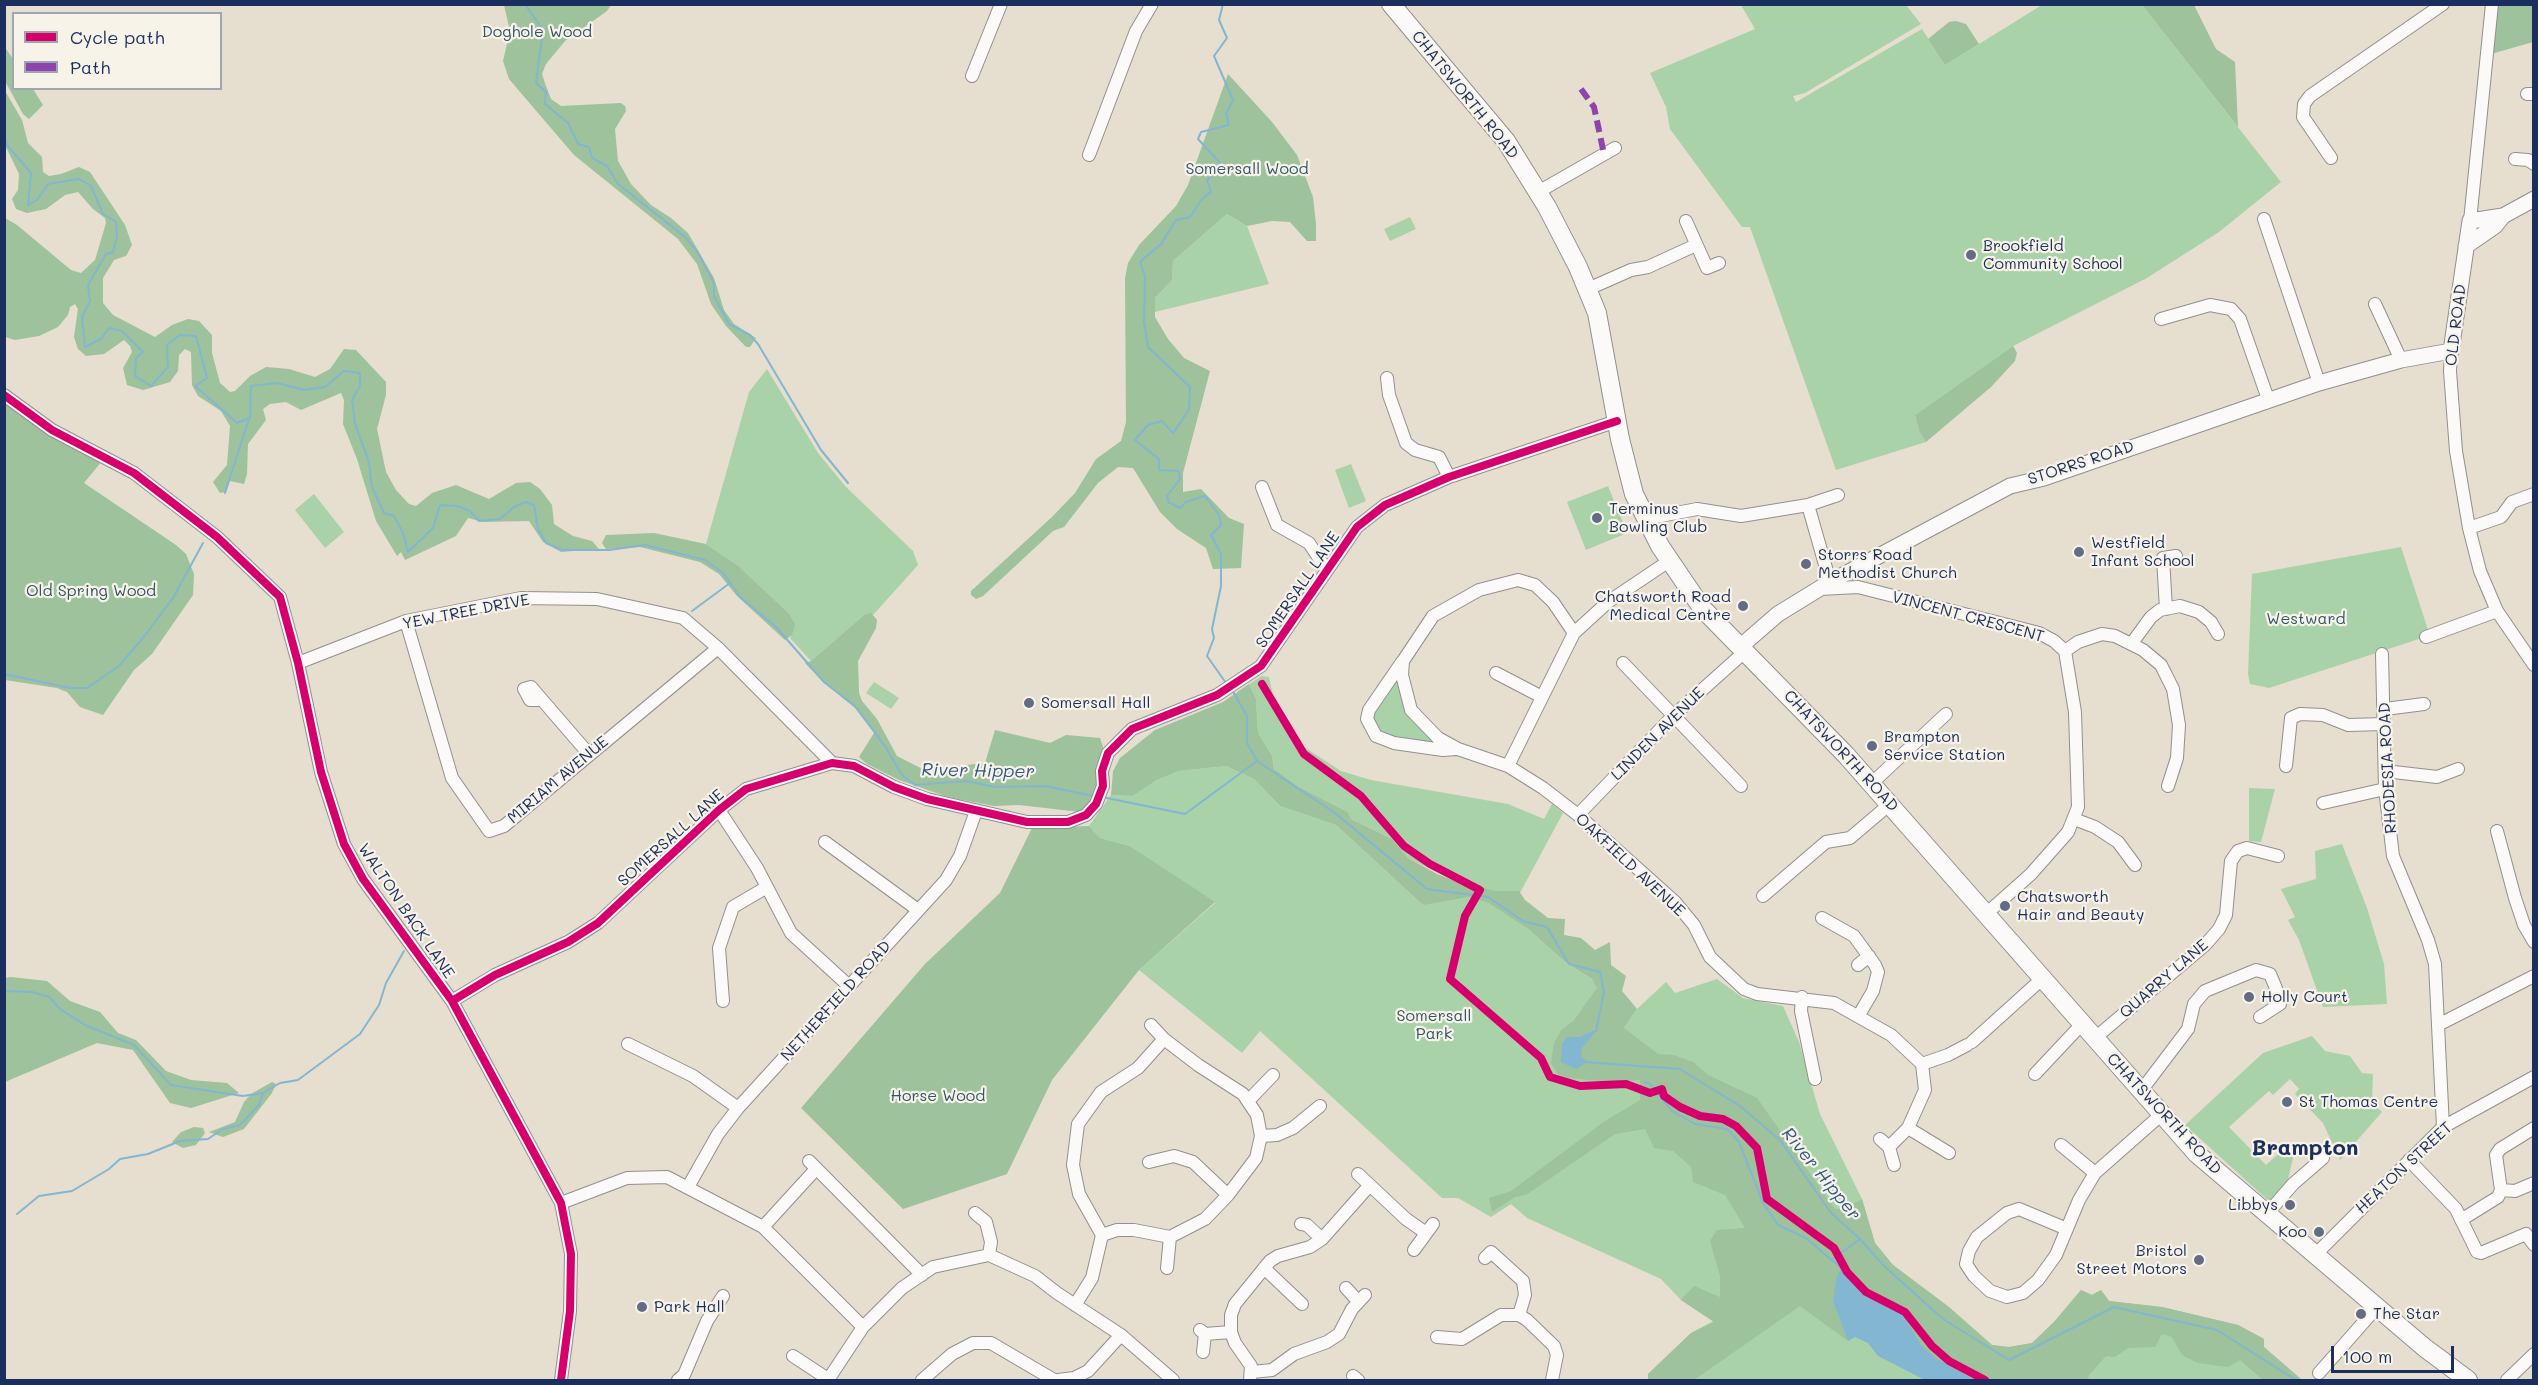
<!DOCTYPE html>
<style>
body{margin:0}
#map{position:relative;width:2538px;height:1385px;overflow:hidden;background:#e6dece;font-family:Mali,sans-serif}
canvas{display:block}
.frame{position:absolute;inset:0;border:6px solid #1b2f5e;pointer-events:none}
.legend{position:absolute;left:12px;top:12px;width:210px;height:78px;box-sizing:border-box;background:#f7f3e8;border:2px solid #9fa5b1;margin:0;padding:8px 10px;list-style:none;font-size:18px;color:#1b2f5e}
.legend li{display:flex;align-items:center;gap:12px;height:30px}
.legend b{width:30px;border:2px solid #9fa5b1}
.scale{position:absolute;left:2331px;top:1346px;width:123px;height:27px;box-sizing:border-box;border:3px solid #1b2f5e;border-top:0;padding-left:8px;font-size:18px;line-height:21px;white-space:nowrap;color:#1b2f5e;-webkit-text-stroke:4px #f7f3e8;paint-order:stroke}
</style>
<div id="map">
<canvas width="2538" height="1385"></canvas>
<div class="frame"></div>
<ul class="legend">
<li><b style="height:8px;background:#d6006c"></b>Cycle path</li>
<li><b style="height:8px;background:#8e44ad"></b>Path</li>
</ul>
<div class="scale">100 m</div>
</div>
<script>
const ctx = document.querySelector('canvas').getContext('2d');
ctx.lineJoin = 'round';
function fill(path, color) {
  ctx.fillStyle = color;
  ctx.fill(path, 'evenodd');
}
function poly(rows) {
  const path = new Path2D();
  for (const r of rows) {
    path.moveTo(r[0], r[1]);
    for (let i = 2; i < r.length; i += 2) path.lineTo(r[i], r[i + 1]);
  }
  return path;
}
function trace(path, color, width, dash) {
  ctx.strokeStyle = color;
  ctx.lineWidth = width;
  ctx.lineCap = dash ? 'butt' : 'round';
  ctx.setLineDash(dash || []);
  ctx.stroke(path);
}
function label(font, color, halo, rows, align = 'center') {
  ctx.font = font + ' Mali,sans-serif';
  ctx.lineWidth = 4.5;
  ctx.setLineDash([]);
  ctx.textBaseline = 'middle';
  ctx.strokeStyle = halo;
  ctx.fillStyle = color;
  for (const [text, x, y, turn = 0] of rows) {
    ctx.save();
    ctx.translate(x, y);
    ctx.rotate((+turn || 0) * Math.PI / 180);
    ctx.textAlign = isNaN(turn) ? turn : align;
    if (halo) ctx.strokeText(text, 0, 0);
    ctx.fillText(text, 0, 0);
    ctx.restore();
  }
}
const green = poly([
 [1741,5,1906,5,1921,24,1805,93,1793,96,1796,102,1922,29,1945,65,2042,5,2142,5,2281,182,2219,232,2147,278,2013,346,1915,415,1919,431,1926,442,1836,470,1750,227,1742,227,1670,129,1666,107,1650,73,1755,29],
 [1227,214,1247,226,1269,284,1155,312,1155,298,1172,280,1173,261],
 [1410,217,1416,229,1390,241,1384,229],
 [767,369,818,453,846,487,913,551,918,565,873,615,864,615,811,661,790,638,792,635,737,565,706,544,749,392],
 [1351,464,1366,501,1349,508,1335,470],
 [1608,486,1627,533,1586,550,1567,502],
 [314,494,344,532,325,548,295,510],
 [2401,547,2429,633,2422,638,2269,688,2250,684,2248,674,2252,574],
 [1262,676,1269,677,1273,696,1301,745,1341,771,1371,780,1508,804,1544,819,1552,804,1563,813,1508,915,1528,929,1565,962,1592,979,1598,988,1573,1021,1562,1029,1624,1028,1637,1009,1666,982,1675,993,1717,979,1743,998,1783,1006,1799,1042,1820,1114,1862,1199,1875,1243,1893,1265,1949,1307,1992,1345,2009,1347,2032,1343,2054,1322,2081,1290,2092,1295,2101,1290,2109,1301,2162,1307,2238,1325,2264,1339,2264,1347,2302,1380,1648,1380,1648,1374,1691,1333,1713,1321,1681,1300,1661,1279,1527,1218,1511,1204,1491,1217,1458,1198,1442,1198,1260,1031,1242,1053,1139,970,1215,903,1130,846,1100,838,1089,826,1111,795,1133,796,1157,780,1179,771,1226,766,1254,779,1280,806,1336,825,1423,905,1457,882,1408,858,1392,839,1351,819,1348,812,1299,787,1274,769,1272,756,1258,733,1256,699,1249,684],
 [1398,676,1399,689,1406,710,1441,747,1385,736,1375,730,1371,712],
 [874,682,899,698,891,709,866,693],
 [2249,788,2275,789,2261,842,2249,841],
 [2342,844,2367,908,2384,964,2387,1004,2323,1007,2299,940,2288,920,2295,917,2281,889,2316,879,2315,851],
 [2312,1036,2325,1051,2350,1056,2362,1073,2373,1074,2372,1103,2382,1112,2340,1160,2323,1123,2295,1094,2299,1089,2290,1079,2273,1095,2269,1091,2229,1127,2266,1165,2286,1147,2294,1154,2286,1188,2271,1203,2185,1125,2263,1053]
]);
const forest = poly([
 [504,5,611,5,607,11,565,41,546,64,542,74,546,86,551,99,561,106,621,103,625,106,626,111,615,129,618,161,631,184,651,205,671,218,688,233,714,278,724,310,734,324,756,338,750,347,746,347,726,326,711,304,697,264,678,239,574,155,509,79,503,61,510,31],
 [2142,5,2194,5,2216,49,2235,62,2238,127],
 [2496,5,2533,5,2533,42,2491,54],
 [1956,21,1966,24,1979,44,1945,65,1928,39,1949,22],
 [4,46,13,59,14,88,33,89,43,105,29,119,23,114,5,81],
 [1228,74,1272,122,1297,155,1313,197,1316,224,1316,241,1307,241,1290,222,1272,221,1247,226,1227,214,1173,261,1172,280,1155,298,1155,317,1168,339,1184,358,1210,371,1183,473,1183,492,1201,489,1229,518,1244,524,1241,568,1213,569,1206,548,1177,529,1160,512,1133,468,1118,467,1098,483,1064,527,1053,531,983,596,976,599,971,595,971,591,1052,517,1075,493,1096,459,1121,441,1126,422,1125,278,1128,263,1139,245,1176,206,1188,185],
 [4,89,22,120,28,143,42,157,43,172,49,176,61,174,79,167,90,172,125,225,132,245,126,256,114,260,103,278,103,303,113,315,155,337,172,325,188,319,199,321,212,335,212,353,220,383,230,392,235,391,250,376,266,367,289,369,315,377,330,369,344,349,356,350,386,382,386,395,377,429,386,472,396,490,409,504,416,506,432,493,456,485,489,499,516,483,530,482,540,489,552,505,554,524,573,536,592,541,599,549,561,552,543,542,529,521,483,522,468,518,456,536,405,560,401,552,397,556,376,521,357,459,343,424,344,400,341,393,301,410,286,402,270,404,263,409,266,420,248,444,247,474,244,484,230,481,226,492,220,493,213,482,227,465,230,426,221,411,198,396,192,385,191,352,185,349,179,355,178,371,170,382,143,390,127,385,123,368,132,352,130,346,124,340,104,354,86,356,78,349,74,337,78,309,75,304,70,307,68,315,58,327,39,336,15,340,5,337,5,218,17,225,71,270,81,273,95,260,106,223,105,218,93,209,78,192,65,195,46,209,27,213,16,209,12,199,18,190,19,174,5,145],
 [2013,346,2017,353,2015,361,1991,387,1926,442,1919,431,1915,415],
 [4,402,102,461,84,483,176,545,186,554,194,574,193,595,152,654,134,670,103,715,80,707,67,692,57,688,5,680],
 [654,533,706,544,737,565,789,614,795,624,792,635,785,640,737,596,719,574,700,562,640,547,606,549,602,543,606,535],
 [871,613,877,620,876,628,858,661,859,693,862,701,877,719,897,756,932,774,939,768,985,763,995,730,1050,743,1066,735,1100,738,1103,747,1098,787,1091,801,1080,812,1019,805,994,806,948,797,899,780,867,764,859,757,874,733,855,708,823,682,805,663,811,661,864,615],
 [1249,684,1256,699,1258,733,1272,756,1274,769,1299,787,1348,812,1351,819,1392,839,1408,858,1437,874,1457,882,1495,891,1519,891,1525,900,1548,918,1565,919,1564,935,1581,938,1595,950,1610,942,1611,965,1626,976,1622,991,1637,1009,1624,1028,1658,1054,1674,1055,1693,1062,1708,1075,1757,1098,1835,1209,1847,1208,1862,1199,1875,1243,1893,1265,1949,1307,1992,1345,2009,1347,2032,1343,2054,1322,2081,1290,2092,1295,2101,1290,2109,1301,2162,1307,2238,1325,2264,1339,2264,1347,2302,1380,2263,1380,2240,1360,2228,1367,2198,1363,2182,1355,2172,1337,2162,1334,2155,1347,2128,1348,2115,1357,2106,1356,2089,1375,2088,1380,1975,1380,1936,1358,1922,1346,1902,1313,1862,1293,1841,1269,1833,1302,1848,1341,1800,1306,1694,1380,1648,1380,1648,1374,1691,1333,1714,1322,1681,1300,1694,1286,1720,1297,1720,1276,1710,1241,1717,1230,1745,1228,1725,1195,1693,1182,1691,1167,1673,1151,1654,1148,1645,1129,1615,1134,1526,1195,1515,1197,1492,1212,1489,1198,1511,1191,1605,1121,1640,1100,1640,1080,1612,1082,1567,1078,1558,1074,1551,1063,1554,1043,1562,1029,1573,1021,1597,988,1592,979,1565,962,1528,929,1489,903,1468,897,1423,905,1336,825,1280,806,1254,779,1226,766,1179,771,1157,780,1133,796,1111,795,1113,771,1120,758,1155,730,1223,702],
 [1089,826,1100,838,1130,846,1215,902,1139,970,1052,1080,1007,1174,903,1209,801,1108,925,964,1000,893,1032,828],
 [11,977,47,981,70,1001,100,1012,118,1033,136,1040,166,1071,191,1080,227,1083,239,1093,191,1108,170,1103,133,1050,97,1043,5,1082,5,978],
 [272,1082,276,1084,272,1093,244,1129,223,1137,209,1132,235,1122,244,1102,251,1094],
 [194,1127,203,1128,205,1133,196,1145,183,1148,172,1142,181,1132]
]);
const water = poly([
 [1592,1031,1596,1031,1582,1048,1581,1056,1587,1062,1576,1069,1561,1062,1562,1044,1567,1037,1580,1037],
 [1841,1268,1862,1293,1902,1313,1922,1346,1936,1358,1975,1380,1925,1380,1878,1356,1868,1343,1855,1337,1848,1341,1833,1302,1836,1280]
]);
const stream = poly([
 [525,4,543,30,536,83,546,92,545,104,568,123,578,144,589,147,592,158,607,166,618,184,685,237,697,251,714,283,714,296,729,324,750,335,758,344,821,450,848,483],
 [1223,4,1219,20,1227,38,1214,56,1233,100,1226,114,1229,125,1201,132,1198,139,1220,163,1217,172,1207,180,1211,192,1202,199,1190,217,1176,220,1161,244,1140,262,1145,276,1144,322,1148,347,1190,387,1189,410,1173,433,1162,421,1148,425,1135,440,1159,459,1159,470,1179,471,1180,479,1167,496,1168,502,1180,508,1186,502,1205,496,1219,515,1221,525,1211,535,1221,554,1221,586,1212,629,1214,638,1207,656,1226,683],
 [4,134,7,145,31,173,28,205,37,200,48,184,79,179,91,186,103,214,116,222,117,237,113,252,106,254,88,285,90,301,82,317,85,347,101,339,109,328,122,331,143,352,136,358,135,376,151,386,168,367,167,345,180,335,196,336,207,378,195,386,237,423,250,418,251,386,277,383,304,390,325,387,344,371,360,373,360,386,352,400,355,424,369,462,372,487,384,513,394,516,403,533,408,552,433,528,440,505,457,506,470,511,479,521,500,519,514,507,525,502,534,505,538,529,546,543,562,550,609,550,645,545,705,560,723,573,740,597,777,628,824,682,855,706,885,746,902,775,915,785,966,781,995,787,1045,786,1093,796],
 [225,493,249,419],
 [692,611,730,583],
 [4,674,70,688,87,688,119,666,143,638,173,598,203,543],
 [1232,690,1247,716,1247,743,1257,761],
 [1102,797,1185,814,1257,761,1335,813,1427,889,1488,897,1523,921,1547,927,1569,964,1600,972,1604,992,1596,1031],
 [4,991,32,992,49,997,60,1009,85,1025,134,1045,171,1085,243,1096,263,1093,280,1083,298,1080,360,1034,379,1005,386,983,404,951],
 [1585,1062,1680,1069,1740,1106,1780,1140,1831,1213,1860,1239,1883,1265,1943,1319,2009,1360,2114,1307,2217,1330,2296,1380],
 [1644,1082,1650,1084,1672,1111,1695,1124,1727,1129,1739,1142,1763,1203,1778,1225,1806,1238,1841,1268],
 [17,1214,39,1196,72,1191,109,1169,120,1159,148,1154,180,1141,208,1139,223,1129,240,1125,259,1105,263,1093],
 [1833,1259,1860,1239]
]);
const minor = poly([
 [972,76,1001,4],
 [2527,94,2534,94],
 [1089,155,1136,31,1152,4],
 [2331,158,2303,117,2304,104,2310,96,2443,4],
 [2515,159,2528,160,2534,164],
 [1538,192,1615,148],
 [2264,219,2319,383],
 [1686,221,1707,268,1719,263],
 [2470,221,2492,4],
 [1588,289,1631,270,1648,267,1696,245],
 [2375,304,2401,360],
 [2161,319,2210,305,2231,309,2240,319,2268,399],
 [2451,351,2450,371,2456,451,2469,528,2480,571,2497,611,2534,665],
 [1387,378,1389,395,1406,443,1415,450,1439,457,1449,477],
 [4,395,52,430,134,473,217,537,280,597,298,663,321,772,344,844,363,879,452,1001,561,1203,571,1254,570,1311,561,1380],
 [1262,487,1277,525,1309,543,1326,569],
 [1808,505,1830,582],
 [1645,519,1697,509,1741,516,1808,505,1838,495],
 [2469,528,2501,517,2512,502,2534,494],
 [1820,589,1858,587,2039,633,2054,641,2065,651,2075,712,2078,807,2068,832,2031,874,1986,914],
 [2166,609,2163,558,2176,556],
 [406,621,452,778,489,831,504,826,718,648],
 [1574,633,1553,602,1535,585,1518,580,1479,590,1433,616,1403,661,1402,675,1411,710,1438,738,1458,749,1508,766,1543,788,1578,815,1675,902,1694,925,1710,957,1744,989,1757,994,1834,1003,1891,1035,1922,1064,1925,1090,1908,1128,1889,1147,1894,1165],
 [2426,637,2497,611],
 [2132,643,2151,617,2160,610,2180,606,2199,612,2211,622,2218,634],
 [2065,651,2078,642,2102,634,2115,636,2143,650,2161,665,2173,689,2179,725,2177,758,2168,786],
 [2382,654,2385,789,2393,856,2428,940,2435,964,2443,1127],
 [1402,662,1369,710,1367,719,1376,736,1394,743,1443,750,1456,749],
 [298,663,406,621,521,598,597,599,683,618,718,648,832,763],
 [1623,663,1741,786],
 [1496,673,1542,697],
 [541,700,530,700,524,689,531,687,588,753],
 [2385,709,2424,704],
 [1508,766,1574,633,1608,602,1669,561],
 [2286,766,2291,718,2300,714,2323,715,2348,725,2384,724],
 [2385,771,2437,777,2458,769],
 [1872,783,1946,714],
 [2323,803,2385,789],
 [719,810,757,868,791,933,849,986],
 [1578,815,1673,716,1740,656],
 [2074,819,2095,827,2118,842,2135,865],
 [2497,831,2515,898,2524,925,2534,942],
 [825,842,918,910],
 [1763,896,1826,842,1850,838,1890,804],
 [1822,918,1854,936,1875,965,1878,972,1873,991,1859,1015],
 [1858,965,1869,956],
 [1802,997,1801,1011,1815,1079],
 [452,1001,495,975,568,942,598,923,719,810,746,789,832,763,854,766,894,787,927,799,1027,822,1068,822,1086,815,1096,804,1103,786,1102,771,1108,753,1132,729,1217,695,1261,666,1357,527,1385,505,1449,477,1617,421],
 [723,1001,719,948,733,907,767,887],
 [2438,1025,2534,976],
 [2095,1038,2205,945,2219,929,2226,915,2231,861,2238,851,2247,848,2278,856],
 [1972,1042,2043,978],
 [628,1044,693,1076,738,1108],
 [1922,1064,1948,1055,1967,1045],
 [2035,1074,2082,1024],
 [2141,1091,2188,1029,2194,1004,2205,991,2256,970,2270,974,2280,998,2280,1004,2260,1017],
 [1248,1101,1273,1075],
 [1908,1128,1949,1153],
 [1261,1136,1277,1135,1293,1128,1320,1106],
 [1880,1139,1889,1147],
 [2061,1145,2095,1173],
 [2409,1160,2456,1209,2477,1252,2481,1253,2526,1234,2534,1245],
 [809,1161,922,1275],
 [1149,1162,1174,1156,1193,1162,1228,1195],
 [1358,1174,1406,1219,1426,1233],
 [688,1187,718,1134,738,1108,946,880,960,856,976,811],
 [2501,1190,2515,1191,2534,1183],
 [561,1203,627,1178,667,1177,763,1227,863,1327],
 [975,1213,986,1222,991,1242,989,1255],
 [2267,1214,2293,1184,2323,1158],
 [2461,1220,2498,1197,2501,1190,2496,1155,2500,1149,2534,1128],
 [1301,1224,1307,1225,1322,1239],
 [763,1227,816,1169],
 [2067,1229,2019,1209,2007,1213,1977,1237,1969,1251,1966,1264,1974,1276,1990,1291,2007,1297,2023,1293,2038,1280,2056,1255,2079,1200,2095,1173,2162,1114],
 [1102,1235,1117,1230,1134,1230,1170,1237,1205,1219,1228,1195,1256,1158,1261,1136,1257,1115,1243,1094,1198,1065,1164,1039,1151,1025],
 [1414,1250,1433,1224],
 [2315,1255,2443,1127,2534,1077],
 [1485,1258,1491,1252,1523,1281,1525,1295,1519,1315],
 [1167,1268,1170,1237],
 [1264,1268,1302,1304],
 [1346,1288,1358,1301],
 [1075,1305,1092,1278,1102,1235,1079,1194,1073,1165,1078,1124,1101,1092,1138,1068,1164,1039],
 [1200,1330,1205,1334,1203,1352],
 [1205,1334,1231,1332],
 [1437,1337,1462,1339,1501,1315,1519,1315,1527,1320,1554,1346,1557,1355,1552,1380],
 [793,1356,828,1379],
 [1252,1372,1272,1370,1294,1354,1327,1342,1339,1334,1352,1309,1365,1295],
 [2319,1373,2377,1307],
 [1353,1376,1358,1380],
 [678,1380,684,1375,707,1321,723,1296],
 [828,1380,863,1327,902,1288,933,1267,989,1255,1035,1276,1057,1293,1121,1335,1173,1380],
 [922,1380,952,1354,973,1343,991,1343,1054,1380],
 [1058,1380,1074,1378,1088,1371,1121,1335],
 [1250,1380,1251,1366,1235,1343,1231,1332,1231,1315,1235,1304,1270,1261,1278,1256,1310,1247,1322,1239,1369,1186],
 [2507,1380,2534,1354]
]);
const major = poly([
 [2466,246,2495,226,2503,216,2534,199],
 [1741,646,1778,614,1830,582,2010,486,2044,478,2319,383,2401,360,2451,351,2470,221,2503,216]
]);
const highway = poly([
 [1391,4,1506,141,1547,207,1578,267,1597,313,1620,439,1634,494,1660,546,1702,608,1846,755,2197,1154,2425,1348,2468,1380]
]);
const quiet = poly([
 [1581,89,1594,107,1604,154]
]);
const cycleway = poly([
 [4,395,52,430,134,473,217,537,280,597,298,663,321,772,344,844,363,879,452,1001,561,1203,571,1254,570,1311,561,1380],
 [1262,684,1304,754,1361,796,1404,846,1430,864,1480,890,1465,916,1450,979,1541,1058,1550,1077,1580,1086,1626,1084,1650,1093,1662,1089,1664,1096,1680,1107,1700,1116,1723,1119,1736,1126,1757,1148,1767,1199,1834,1248,1847,1272,1866,1292,1905,1312,1932,1346,1949,1361,1985,1380],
 [452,1001,495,975,568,942,598,923,719,810,746,789,832,763,854,766,894,787,927,799,1027,822,1068,822,1086,815,1096,804,1103,786,1102,771,1108,753,1132,729,1217,695,1261,666,1357,527,1385,505,1449,477,1617,421]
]);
const markers = [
 [1971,255,6,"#626c85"],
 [1597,518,6,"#626c85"],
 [2079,552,6,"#626c85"],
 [1806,564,6,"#626c85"],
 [1743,606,6,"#626c85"],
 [1029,703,6,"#626c85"],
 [1872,746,6,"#626c85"],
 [2005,906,6,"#626c85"],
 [2249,997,6,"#626c85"],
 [2287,1102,6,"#626c85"],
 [2290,1205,6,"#626c85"],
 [2319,1232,6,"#626c85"],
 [2199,1260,6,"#626c85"],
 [642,1307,6,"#626c85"],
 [2361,1314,6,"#626c85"]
];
const parkNames = [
 ["Doghole Wood",537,32],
 ["Somersall Wood",1247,169],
 ["Old Spring Wood",91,591],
 ["Westward",2306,619],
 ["Somersall",1434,1016],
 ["Park",1434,1034],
 ["Horse Wood",938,1096]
];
const streetNames = [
 ["CHATSWORTH ROAD",1465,95,51],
 ["OLD ROAD",2456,325,-83],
 ["STORRS ROAD",2081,463,-18],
 ["SOMERSALL LANE",1298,590,-56],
 ["YEW TREE DRIVE",466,612,-11],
 ["VINCENT CRESCENT",1968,617,15],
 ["LINDEN AVENUE",1658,734,-45],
 ["CHATSWORTH ROAD",1841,751,47],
 ["RHODESIA ROAD",2388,768,-93],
 ["MIRIAM AVENUE",558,780,-40],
 ["SOMERSALL LANE",671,838,-42],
 ["OAKFIELD AVENUE",1630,865,43],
 ["WALTON BACK LANE",406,911,56],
 ["QUARRY LANE",2164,979,-41],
 ["NETHERFIELD ROAD",836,1001,-48],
 ["CHATSWORTH ROAD",2164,1114,47],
 ["HEATON STREET",2404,1168,-43]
];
const poiNames = [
 ["Brookfield",1983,246],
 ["Community School",1983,264],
 ["Terminus",1609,509],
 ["Bowling Club",1609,527],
 ["Westfield",2091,543],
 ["Infant School",2091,561],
 ["Storrs Road",1818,555],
 ["Methodist Church",1818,573],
 ["Chatsworth Road",1731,597,"right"],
 ["Medical Centre",1731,615,"right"],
 ["Somersall Hall",1041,703],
 ["Brampton",1884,737],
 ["Service Station",1884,755],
 ["Chatsworth",2017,897],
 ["Hair and Beauty",2017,915],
 ["Holly Court",2261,997],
 ["St Thomas Centre",2299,1102],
 ["Libbys",2278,1205,"right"],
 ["Koo",2307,1232,"right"],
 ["Bristol",2187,1251,"right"],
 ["Street Motors",2187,1269,"right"],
 ["Park Hall",654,1307],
 ["The Star",2373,1314]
];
const waterNames = [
 ["River Hipper",978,771,1],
 ["River Hipper",1821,1174,51]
];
const districtNames = [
 ["Brampton",2305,1148]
];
fill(green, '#aad2a8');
fill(forest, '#9dc29c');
fill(water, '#83b6d1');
trace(stream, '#83b6d1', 2);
trace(minor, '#919090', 14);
trace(major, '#919090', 17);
trace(highway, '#919090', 20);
trace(minor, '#fbfaf8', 12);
trace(major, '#fbfaf8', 15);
trace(highway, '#fbfaf8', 18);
trace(quiet, '#8e44ad', 6, [12, 6]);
trace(cycleway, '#d6006c', 8);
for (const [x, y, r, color] of markers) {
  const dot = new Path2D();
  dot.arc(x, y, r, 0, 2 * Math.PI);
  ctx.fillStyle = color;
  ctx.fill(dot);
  trace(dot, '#f7f3e8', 2);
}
label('16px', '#325568', '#f7f3e8', parkNames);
label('16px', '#1b2f5e', '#f7f3e8', streetNames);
label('16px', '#1b2f5e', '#f7f3e8', poiNames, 'left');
label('italic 18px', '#315887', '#f7f3e8', waterNames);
label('bold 22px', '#1b2f5e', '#f7f3e8', districtNames);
</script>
